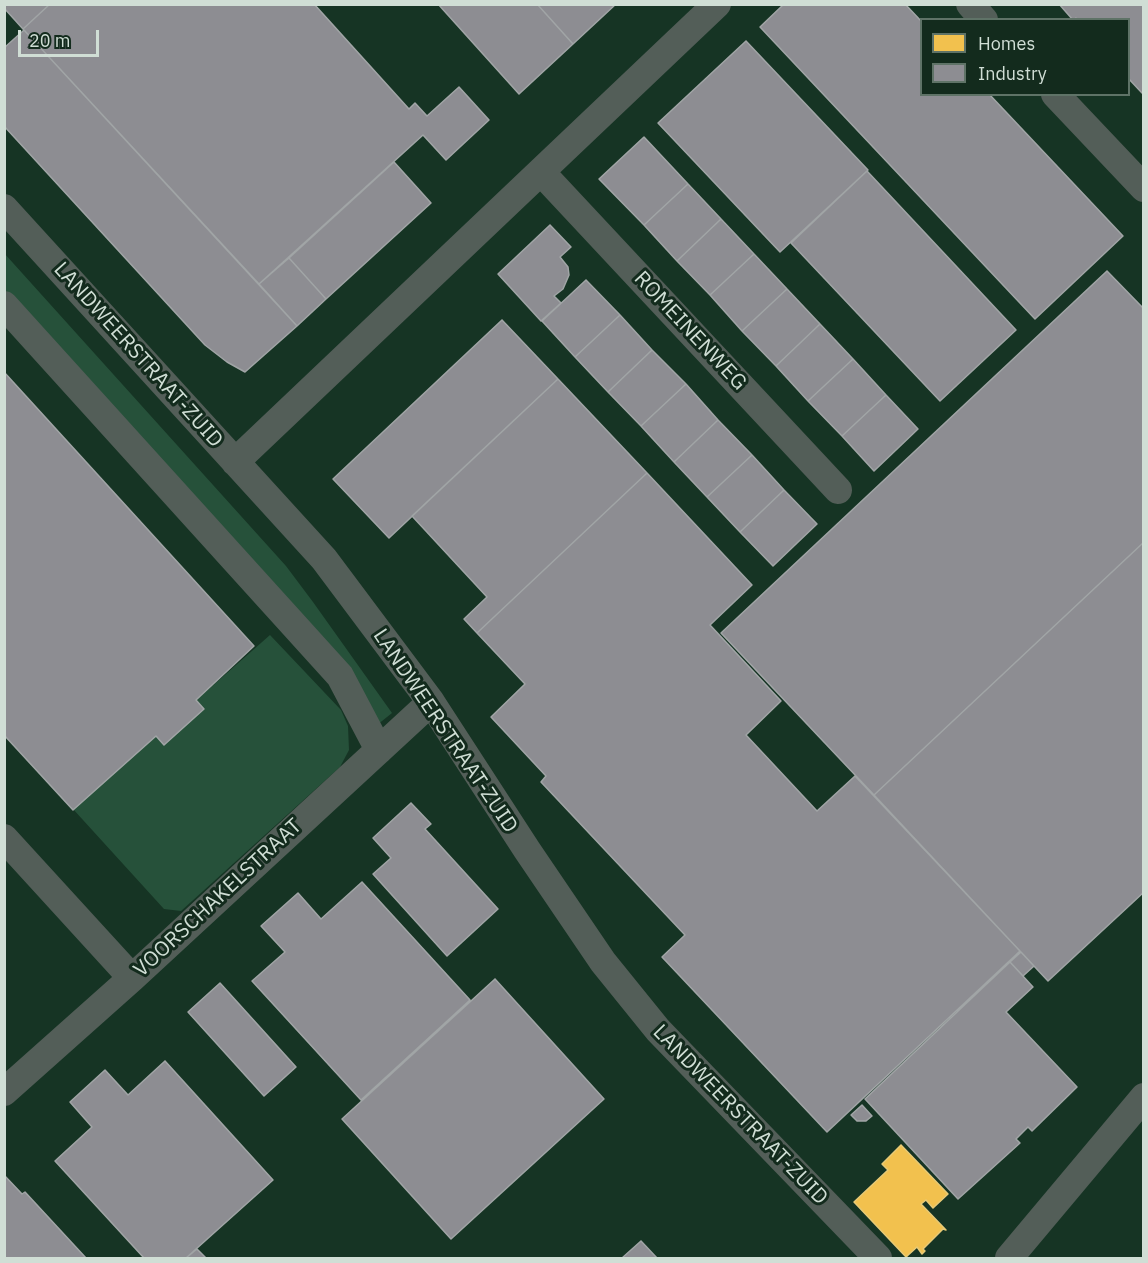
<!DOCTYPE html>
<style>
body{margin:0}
#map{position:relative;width:1148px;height:1263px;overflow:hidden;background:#19251e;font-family:"IBM Plex Sans",sans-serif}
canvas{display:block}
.frame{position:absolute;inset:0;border:6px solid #d0ded5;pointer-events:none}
.legend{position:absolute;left:920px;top:18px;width:210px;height:78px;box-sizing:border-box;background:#132b1d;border:2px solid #5f7367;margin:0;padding:8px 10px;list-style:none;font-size:18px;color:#d0ded5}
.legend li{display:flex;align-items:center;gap:12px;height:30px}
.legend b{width:30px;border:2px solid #5f7367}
.scale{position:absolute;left:18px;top:30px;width:81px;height:27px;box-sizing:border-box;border:3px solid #d0ded5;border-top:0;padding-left:8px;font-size:18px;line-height:21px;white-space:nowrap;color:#d0ded5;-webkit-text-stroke:4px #132b1d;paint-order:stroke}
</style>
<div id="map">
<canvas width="1148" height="1263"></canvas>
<div class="frame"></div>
<ul class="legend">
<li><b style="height:16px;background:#f2c14e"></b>Homes</li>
<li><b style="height:16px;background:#8d8d92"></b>Industry</li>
</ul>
<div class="scale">20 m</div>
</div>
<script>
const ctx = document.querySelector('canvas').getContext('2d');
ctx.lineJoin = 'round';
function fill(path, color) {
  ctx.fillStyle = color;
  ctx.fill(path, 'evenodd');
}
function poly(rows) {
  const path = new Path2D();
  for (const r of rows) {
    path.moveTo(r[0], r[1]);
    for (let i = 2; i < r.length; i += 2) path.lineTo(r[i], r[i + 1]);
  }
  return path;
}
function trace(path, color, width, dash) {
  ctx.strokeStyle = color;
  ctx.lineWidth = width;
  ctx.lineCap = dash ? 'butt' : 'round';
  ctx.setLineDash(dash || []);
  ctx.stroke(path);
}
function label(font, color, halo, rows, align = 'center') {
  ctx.font = font + ' "IBM Plex Sans",sans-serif';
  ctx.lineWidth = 6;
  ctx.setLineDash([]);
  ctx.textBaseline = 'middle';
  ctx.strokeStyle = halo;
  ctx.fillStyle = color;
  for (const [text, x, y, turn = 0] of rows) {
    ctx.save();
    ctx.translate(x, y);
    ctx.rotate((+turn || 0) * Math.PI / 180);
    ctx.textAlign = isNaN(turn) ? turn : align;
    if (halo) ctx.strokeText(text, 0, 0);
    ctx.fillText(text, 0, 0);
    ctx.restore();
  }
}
const built = poly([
 [5,5,1143,5,1143,1258,5,1258],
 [922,20,1128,20,1128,94,922,94]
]);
const green = poly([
 [4,253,286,566,313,602,392,713,377,725,5,293],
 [270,635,341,710,348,726,349,750,340,767,181,911,164,909,73,809]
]);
const homes = poly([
 [901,1145,948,1194,933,1208,926,1200,921,1204,946,1230,943,1229,923,1249,925,1251,922,1254,917,1247,906,1257,908,1258,907,1258,854,1202,888,1170,882,1164,901,1145]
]);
const industry = poly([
 [4,4,50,4,23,29,4,8,4,4],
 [50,4,314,4,409,109,415,103,427,116,459,87,489,120,446,160,423,135,259,284,23,29,50,4],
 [438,4,537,4,573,44,519,94,438,4],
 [537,4,616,4,573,44,537,4],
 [784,4,905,4,922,22,922,94,989,94,1123,236,1035,319,760,27,784,4],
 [1059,4,1144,4,1144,91,1142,93,1128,78,1128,20,1077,20,1076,18,1073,20,1059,4],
 [24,30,297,326,245,372,227,362,205,345,4,126,4,48,24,30],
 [746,41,868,170,780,252,658,123,746,41],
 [644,137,688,184,644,225,599,179,644,137],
 [394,162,431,203,326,299,289,258,394,162],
 [867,171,1016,330,940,401,791,243,867,171],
 [688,184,721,219,677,261,644,225,688,184],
 [721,219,754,254,710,295,677,261,721,219],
 [550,225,571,247,560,257,568,267,569,275,563,289,554,296,561,303,541,321,498,274,550,225],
 [754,254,787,289,742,331,710,295,754,254],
 [289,258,326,299,297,326,259,284,289,258],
 [1107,271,1144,309,1144,542,874,795,721,633,1107,271],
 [586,280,620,315,575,357,542,321,586,280],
 [787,289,820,324,776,366,742,331,787,289],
 [620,315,652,350,608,392,575,357,620,315],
 [502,320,558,379,389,538,333,479,502,320],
 [820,324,853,359,808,401,776,366,820,324],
 [652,350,686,384,641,426,608,392,652,350],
 [853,359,886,395,842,436,808,401,853,359],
 [4,372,254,646,196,700,204,709,164,745,156,736,73,810,4,735,4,372],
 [558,379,647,473,477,633,464,619,487,597,412,516,558,379],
 [686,384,718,420,674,462,641,426,686,384],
 [886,395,918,429,874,471,842,436,886,395],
 [718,420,752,455,707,497,674,462,718,420],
 [752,455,784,490,740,532,707,497,752,455],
 [647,473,752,585,710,625,781,701,746,735,817,811,855,776,1020,951,827,1132,662,957,685,935,541,782,546,776,491,717,525,684,477,633,647,473],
 [784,490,817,524,773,566,740,532,784,490],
 [1144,542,1144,892,1048,981,874,795,1144,542],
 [411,803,431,824,425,829,498,909,447,956,373,874,391,858,373,838,411,803],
 [362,882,470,1000,361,1100,252,981,285,952,261,926,298,893,321,919,362,882],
 [1021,952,1034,966,1023,976,1010,962,1021,952],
 [1010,962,1033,987,1006,1012,1077,1087,1032,1131,1028,1127,1016,1139,1020,1143,958,1199,865,1099,1010,962],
 [495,979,604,1099,451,1239,342,1119,495,979],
 [220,983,296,1067,264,1096,188,1012,220,983],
 [165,1061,273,1180,186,1258,144,1258,55,1161,92,1127,70,1102,105,1070,128,1095,165,1061],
 [862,1105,872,1116,866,1121,857,1121,851,1115,862,1105],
 [4,1175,22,1194,25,1192,86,1258,4,1258,4,1175],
 [641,1241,657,1258,622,1258,641,1241],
 [197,1249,206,1258,186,1258,197,1249]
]);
const minor = poly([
 [970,4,984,20],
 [1055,94,1144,188],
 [541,172,838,490],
 [4,208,324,559,431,702,527,850,603,962,658,1030,878,1258],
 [4,305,340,676,379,750],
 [235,462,717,4],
 [4,838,132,978],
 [4,1092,132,978,431,702],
 [1009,1258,1144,1097]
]);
const streetNames = [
 ["ROMEINENWEG",690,331,47],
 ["LANDWEERSTRAAT-ZUID",138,355,48],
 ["LANDWEERSTRAAT-ZUID",445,731,56],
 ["VOORSCHAKELSTRAAT",218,898,-43],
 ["LANDWEERSTRAAT-ZUID",740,1115,46]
];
fill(built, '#163424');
fill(green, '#26513a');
fill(homes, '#f2c14e');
trace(homes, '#e8ca76', 1.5);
fill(industry, '#8d8d92');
trace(industry, '#a1a5a6', 1.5);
trace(minor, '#535e58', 28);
label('21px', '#d0ded5', '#132b1d', streetNames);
</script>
